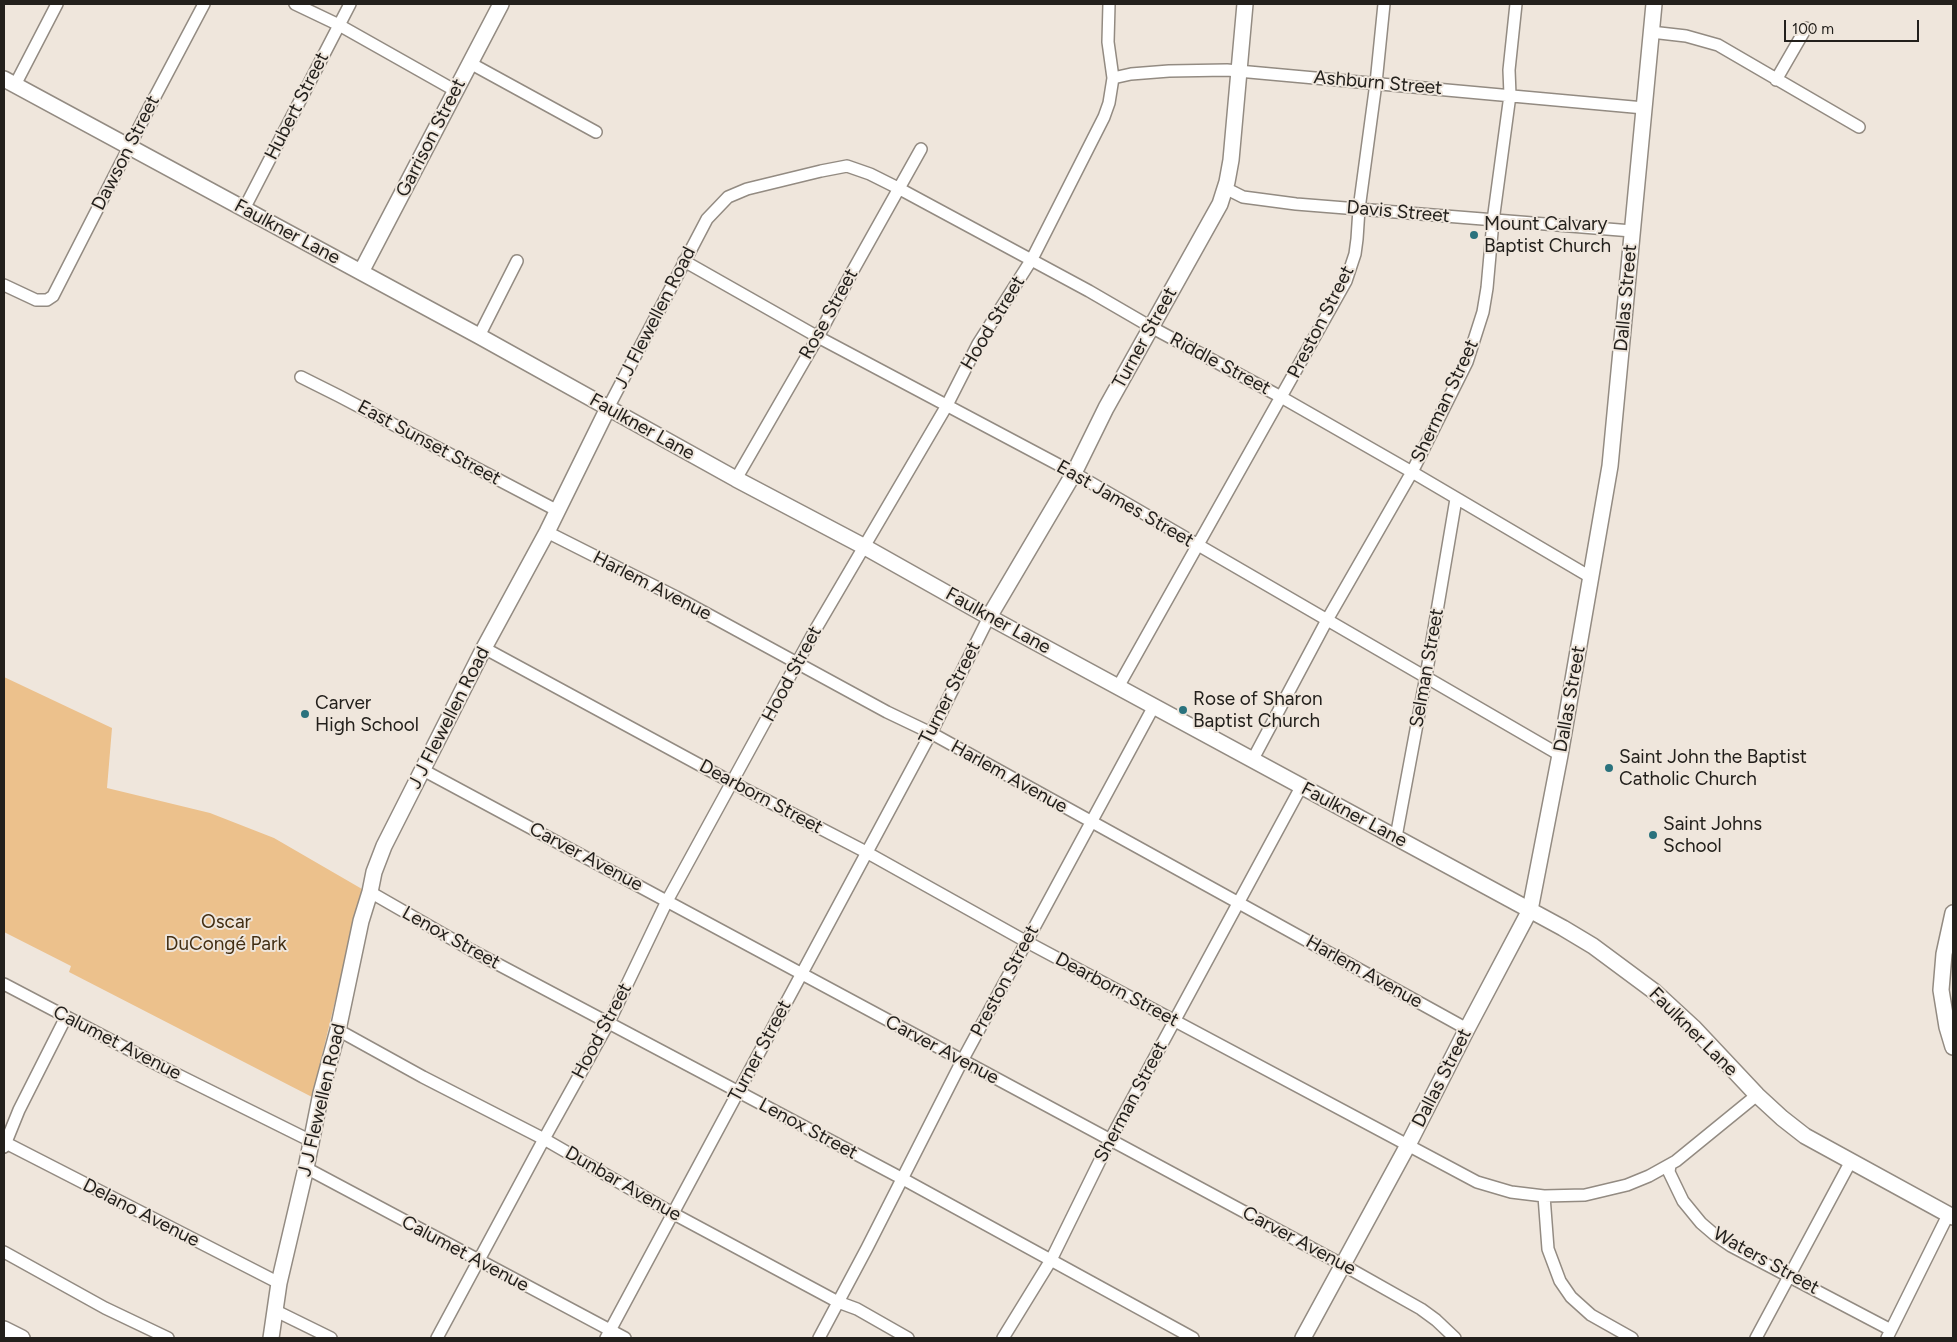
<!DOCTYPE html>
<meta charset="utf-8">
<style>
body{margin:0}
#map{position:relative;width:1957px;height:1342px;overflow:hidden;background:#efe6dc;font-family:Figtree,sans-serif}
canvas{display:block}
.frame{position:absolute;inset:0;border:5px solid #23201c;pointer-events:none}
.scale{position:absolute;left:1784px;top:20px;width:135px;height:22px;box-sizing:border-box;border:2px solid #23201c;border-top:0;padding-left:6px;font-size:15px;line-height:18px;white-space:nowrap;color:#23201c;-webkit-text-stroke:4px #efe6dc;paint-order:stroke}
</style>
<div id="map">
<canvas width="1957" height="1342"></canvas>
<div class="frame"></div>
<div class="scale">100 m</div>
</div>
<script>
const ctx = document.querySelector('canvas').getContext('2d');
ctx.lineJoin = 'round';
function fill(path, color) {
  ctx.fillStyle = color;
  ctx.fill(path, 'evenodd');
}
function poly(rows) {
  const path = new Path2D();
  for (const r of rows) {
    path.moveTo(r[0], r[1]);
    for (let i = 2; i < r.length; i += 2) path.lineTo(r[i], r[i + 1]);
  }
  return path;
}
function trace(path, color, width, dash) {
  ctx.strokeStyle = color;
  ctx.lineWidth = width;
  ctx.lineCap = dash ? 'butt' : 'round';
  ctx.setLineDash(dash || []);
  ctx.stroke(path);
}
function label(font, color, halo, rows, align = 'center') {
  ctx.font = font + ' Figtree,sans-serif';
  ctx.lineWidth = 4;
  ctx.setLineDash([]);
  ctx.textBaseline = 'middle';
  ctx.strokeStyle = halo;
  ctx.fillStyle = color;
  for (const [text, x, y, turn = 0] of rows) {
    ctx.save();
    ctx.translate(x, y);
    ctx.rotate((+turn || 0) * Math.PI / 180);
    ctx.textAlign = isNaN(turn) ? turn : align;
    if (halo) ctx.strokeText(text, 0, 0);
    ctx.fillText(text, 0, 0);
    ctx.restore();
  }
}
const green = poly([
 [4,677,112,728,107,788,210,813,274,838,362,889,312,1097,69,972,71,966,4,932]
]);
const street = poly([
 [295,4,339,25,456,91],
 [1651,32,1686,36,1718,45,1859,127],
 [470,63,596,132],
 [1113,78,1131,74,1169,71,1227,70,1644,108],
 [1776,80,1806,28],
 [15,85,57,4],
 [1225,188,1243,197,1296,204,1632,231],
 [244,209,350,4],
 [684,261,818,337,1074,473,1560,755],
 [4,285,36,300,47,300,53,296,149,108,204,4],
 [479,336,517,261],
 [301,377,339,396,558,511],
 [608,408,707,219,728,197,747,189,821,171,847,166,870,174,898,188,1089,291,1151,327,1281,397,1412,472,1592,578],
 [736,479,818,337,851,274,921,149],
 [547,532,676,597,887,712,931,733,1467,1029],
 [484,648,733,783,866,852,1027,942,1477,1182,1511,1192,1544,1196,1585,1195,1627,1185,1649,1176,1676,1161,1757,1095],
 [1118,687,1346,281,1355,254,1357,239,1359,209,1376,83,1384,4],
 [1253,759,1327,620,1412,472,1467,362,1483,312,1487,288,1493,221,1510,95,1509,70,1516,4],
 [423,770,1343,1265,1421,1309,1436,1320,1455,1338],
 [1396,837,1426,676,1456,499],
 [370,892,471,950,903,1179,1193,1338],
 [4,984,162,1067,311,1141],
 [338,1030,423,1077,544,1139,674,1214,838,1302,857,1309,908,1338],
 [4,1142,279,1283],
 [4,1147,19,1110,66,1017],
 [1670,1165,1669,1172,1683,1201,1701,1223,1715,1235,1731,1246,1891,1330],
 [306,1168,625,1338],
 [1544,1196,1548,1249,1560,1281,1571,1297,1591,1315,1632,1338],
 [4,1252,105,1308,168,1338],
 [274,1310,331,1338],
 [437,1338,544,1139,609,1022,667,901,814,632,946,407,978,344,1032,259,1104,117,1109,103,1113,78,1108,42,1109,4],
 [606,1338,931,733,989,617],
 [819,1338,867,1248,962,1061,1154,706],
 [1003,1338,1051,1260,1110,1140,1301,787],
 [1756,1338,1851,1161],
 [1887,1338,1948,1215]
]);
const secondary = poly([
 [4,79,479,336,736,479,863,546,989,617,1563,928,1593,946,1655,992,1693,1027,1757,1095,1782,1118,1805,1136,1953,1217],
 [361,272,501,4],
 [989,617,1074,473,1106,408,1220,204,1227,182,1231,160,1245,4],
 [1953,913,1944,954,1941,990,1947,1027,1953,1047],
 [4,1329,22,1338],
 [271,1338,279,1283,306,1168,321,1093,338,1030,361,921,370,892,374,872,384,846,484,648,547,532,608,408],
 [1303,1338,1408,1145,1467,1029,1530,910,1560,755,1610,466,1654,4]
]);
const markers = [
 [1474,235,5,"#2a727d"],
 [1183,710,5,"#2a727d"],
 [305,714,5,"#2a727d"],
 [1609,768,5,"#2a727d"],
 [1653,835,5,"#2a727d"]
];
const streetNames = [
 ["Ashburn Street",1378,83,5],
 ["Hubert Street",297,106,-63],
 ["Garrison Street",431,138,-63],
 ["Dawson Street",126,153,-63],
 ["Davis Street",1398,212,5],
 ["Faulkner Lane",287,232,28],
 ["Dallas Street",1626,298,-85],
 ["Rose Street",829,314,-61],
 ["J J Flewellen Road",655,318,-63],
 ["Preston Street",1321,322,-63],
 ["Hood Street",993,323,-59],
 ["Turner Street",1145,338,-61],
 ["Riddle Street",1220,364,28],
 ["Sherman Street",1445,401,-65],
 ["Faulkner Lane",642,427,29],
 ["East Sunset Street",429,443,28],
 ["East James Street",1125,504,30],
 ["Harlem Avenue",652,586,27],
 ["Faulkner Lane",998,621,29],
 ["Selman Street",1427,668,-80],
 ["Hood Street",792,674,-62],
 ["Turner Street",950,693,-63],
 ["Dallas Street",1570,699,-80],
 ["J J Flewellen Road",449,718,-63],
 ["Harlem Avenue",1009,777,29],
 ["Dearborn Street",761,797,28],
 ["Faulkner Lane",1354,815,28],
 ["Carver Avenue",586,857,28],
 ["Lenox Street",451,938,29],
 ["Harlem Avenue",1364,972,29],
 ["Preston Street",1005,981,-62],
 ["Dearborn Street",1117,990,28],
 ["Hood Street",602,1031,-62],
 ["Faulkner Lane",1693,1032,45],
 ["Calumet Avenue",117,1043,27],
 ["Carver Avenue",942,1050,28],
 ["Turner Street",760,1051,-62],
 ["Dallas Street",1442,1078,-63],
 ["J J Flewellen Road",322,1100,-77],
 ["Sherman Street",1131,1102,-62],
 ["Lenox Street",808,1129,28],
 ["Dunbar Avenue",623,1184,30],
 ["Delano Avenue",141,1213,27],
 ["Carver Avenue",1299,1241,28],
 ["Calumet Avenue",465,1254,28],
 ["Waters Street",1766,1261,29]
];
const poiNames = [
 ["Mount Calvary",1484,224],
 ["Baptist Church",1484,246],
 ["Rose of Sharon",1193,699],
 ["Baptist Church",1193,721],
 ["Carver",315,703],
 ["High School",315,725],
 ["Saint John the Baptist",1619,757],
 ["Catholic Church",1619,779],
 ["Saint Johns",1663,824],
 ["School",1663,846]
];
const parkNames = [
 ["Oscar",226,922],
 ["DuCongé Park",226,944]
];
fill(green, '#ecc18c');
trace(street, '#938b82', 14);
trace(secondary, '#938b82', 18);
trace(street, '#fff', 11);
trace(secondary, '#fff', 15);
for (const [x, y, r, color] of markers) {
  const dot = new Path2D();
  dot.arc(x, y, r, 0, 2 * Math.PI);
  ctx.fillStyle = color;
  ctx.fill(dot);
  trace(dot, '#efe6dc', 2);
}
label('19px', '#23201c', '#efe6dc', streetNames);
label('19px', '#23201c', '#efe6dc', poiNames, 'left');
label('19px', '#422e13', '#efe6dc', parkNames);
</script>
